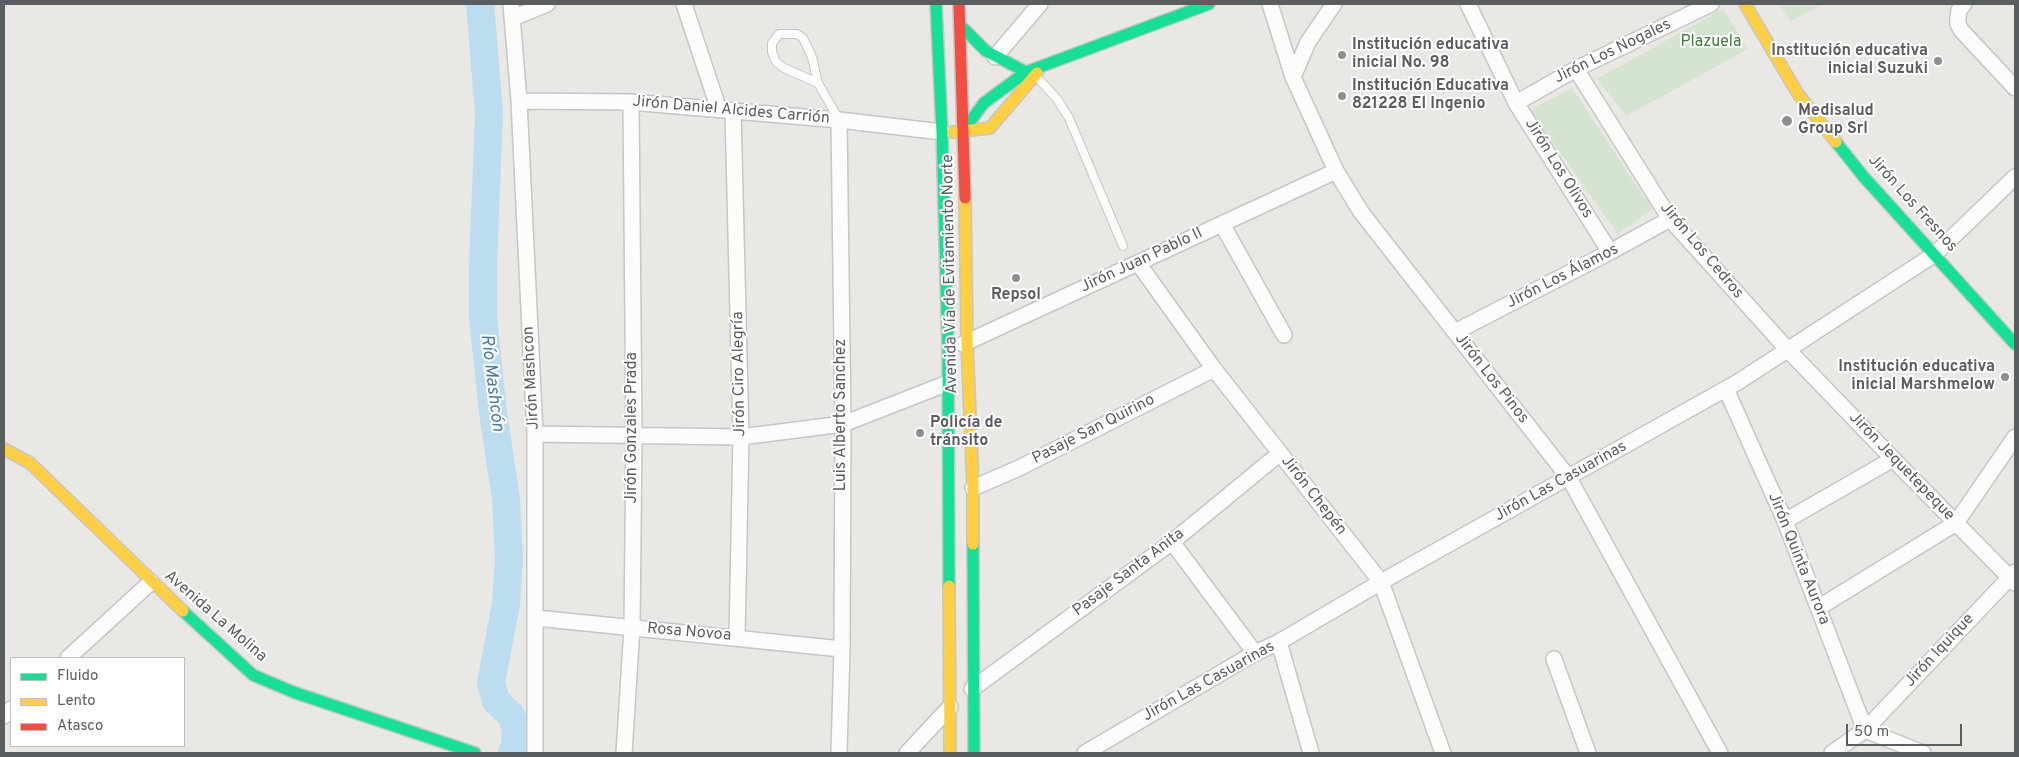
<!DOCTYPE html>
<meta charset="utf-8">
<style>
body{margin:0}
#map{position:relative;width:2019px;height:757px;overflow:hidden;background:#e9e8e4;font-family:Overpass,sans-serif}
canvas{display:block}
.frame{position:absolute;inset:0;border:5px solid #5a5e61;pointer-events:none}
.legend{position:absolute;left:10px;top:657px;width:175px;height:90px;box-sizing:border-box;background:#fff;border:1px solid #bdbfc0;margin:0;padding:6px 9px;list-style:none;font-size:15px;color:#5a5e61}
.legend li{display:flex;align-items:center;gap:10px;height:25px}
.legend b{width:25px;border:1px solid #bdbfc0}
.scale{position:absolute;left:1846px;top:724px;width:116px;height:22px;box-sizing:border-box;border:2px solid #5a5e61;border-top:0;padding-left:6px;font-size:15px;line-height:18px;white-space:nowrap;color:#5a5e61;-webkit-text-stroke:4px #fff;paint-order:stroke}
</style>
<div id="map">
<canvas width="2019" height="757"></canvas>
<div class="frame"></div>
<ul class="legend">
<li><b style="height:6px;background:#16e098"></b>Fluido</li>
<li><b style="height:6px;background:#ffcf43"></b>Lento</li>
<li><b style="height:6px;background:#f24e42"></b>Atasco</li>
</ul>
<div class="scale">50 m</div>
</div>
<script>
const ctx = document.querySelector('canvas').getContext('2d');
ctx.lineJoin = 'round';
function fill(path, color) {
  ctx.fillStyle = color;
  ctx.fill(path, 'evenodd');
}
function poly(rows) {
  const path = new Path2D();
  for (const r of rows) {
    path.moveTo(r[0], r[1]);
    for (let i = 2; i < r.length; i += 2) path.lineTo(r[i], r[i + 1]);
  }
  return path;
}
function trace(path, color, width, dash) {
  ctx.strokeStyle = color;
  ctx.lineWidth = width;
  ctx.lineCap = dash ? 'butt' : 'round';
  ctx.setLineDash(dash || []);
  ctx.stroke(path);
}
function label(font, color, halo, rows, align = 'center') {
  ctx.font = font + ' Overpass,sans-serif';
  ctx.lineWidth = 4;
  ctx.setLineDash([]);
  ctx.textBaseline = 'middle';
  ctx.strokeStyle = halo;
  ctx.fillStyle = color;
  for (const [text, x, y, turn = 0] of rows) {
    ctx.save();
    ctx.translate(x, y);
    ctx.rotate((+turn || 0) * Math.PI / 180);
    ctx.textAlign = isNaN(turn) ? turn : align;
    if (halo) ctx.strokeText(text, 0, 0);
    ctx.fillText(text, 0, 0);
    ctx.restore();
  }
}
const green = poly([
 [1778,4,1823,4,1791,21],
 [1723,9,1748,49,1626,116,1597,79],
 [1572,88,1652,209,1618,234,1530,110]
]);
const river = poly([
 [480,4,489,113,483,265,483,318,493,412,506,500,509,560,506,604,491,683,496,701,511,715,516,730,515,746,512,753]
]);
const lane = poly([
 [1036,76,1057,99,1069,118,1123,246],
 [818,83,784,68,776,62,772,52,772,43,779,34,797,34,803,38,812,57,818,83,839,120]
]);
const street = poly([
 [511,4,519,101,535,434,535,753],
 [684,4,719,110],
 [1270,4,1293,77,1336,171,1361,212,1569,478,1720,753],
 [1468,4,1516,103,1610,252],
 [1964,4,1959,10,1958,17,1958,24,1961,30,2015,88],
 [513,18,547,4],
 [995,57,1040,4],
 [1576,69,1670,219,1788,350,1893,459,2015,583],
 [1293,77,1308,42,1334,4],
 [519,101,631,102,839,120,942,132],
 [1516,103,1576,69,1711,4],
 [733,111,741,437,737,637],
 [839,120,843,424,842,649,839,753],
 [1222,224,1284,335],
 [1138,263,1214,369,1381,582,1443,753],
 [1455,332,1610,252,1670,219],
 [963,344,1336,171],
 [1726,389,1785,521,1865,730],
 [535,434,741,437,843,424,948,383],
 [973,488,1019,468,1214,369],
 [1785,521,1893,459],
 [1172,542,1255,653],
 [1818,608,1956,523,2015,437],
 [536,618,842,649],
 [1279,642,1311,753],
 [68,658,151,582],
 [1554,659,1588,753],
 [972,689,1172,542,1279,454],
 [4,716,11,709],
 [1865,730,1923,753],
 [624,753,632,628,634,436,631,102],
 [907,753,950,707],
 [1085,753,1255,653,1279,642,1381,582,1738,382,1935,254,2015,177],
 [1832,753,1865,730,2015,572]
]);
const fast = poly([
 [936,4,942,132,948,351,949,586],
 [960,25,986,51,1026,72],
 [962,132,984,103,1026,72,1209,4],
 [1836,142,1863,176,2015,344],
 [973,544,974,753],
 [183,611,253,675,293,692,475,753]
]);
const slow = poly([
 [1745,4,1798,94,1836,142],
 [953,132,990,128,1037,73],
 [965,198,967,342,973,488,973,544],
 [4,449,30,463,183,611],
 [949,586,950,753]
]);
const jam = poly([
 [959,4,965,198]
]);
const markers = [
 [1342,55,5,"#8c8e8f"],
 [1938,61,5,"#8c8e8f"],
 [1342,96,5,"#8c8e8f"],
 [1787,121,6,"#8c8e8f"],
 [1016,278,5,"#8c8e8f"],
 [2005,377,5,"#8c8e8f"],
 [920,433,5,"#8c8e8f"]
];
const parkNames = [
 ["Plazuela",1711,43]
];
const poiNames = [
 ["Institución educativa",1352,46],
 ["inicial No. 98",1352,64],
 ["Institución educativa",1928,52,"right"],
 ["inicial Suzuki",1928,70,"right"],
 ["Institución Educativa",1352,87],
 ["821228 El Ingenio",1352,105],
 ["Medisalud",1798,112],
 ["Group Srl",1798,130],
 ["Repsol",1016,296,"center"],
 ["Institución educativa",1995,368,"right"],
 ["inicial Marshmelow",1995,386,"right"],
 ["Policía de",930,424],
 ["tránsito",930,442]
];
const streetNames = [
 ["Jirón Los Nogales",1613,52,-26],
 ["Jirón Daniel Alcides Carrión",731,111,5],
 ["Jirón Los Olivos",1558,169,58],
 ["Jirón Los Fresnos",1912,204,48],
 ["Jirón Los Cedros",1701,251,50],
 ["Jirón Juan Pablo II",1142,261,-25],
 ["Avenida Vía de Evitamiento Norte",951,274,-91],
 ["Jirón Los Álamos",1563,277,-27],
 ["Jirón Ciro Alegría",740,374,-91],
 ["Jirón Mashcon",532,378,-93],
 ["Jirón Los Pinos",1491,379,52],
 ["Luis Alberto Sanchez",842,415,-90],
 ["Jirón Gonzales Prada",633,428,-90],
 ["Pasaje San Quirino",1094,430,-27],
 ["Jirón Jequetepeque",1901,467,46],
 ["Jirón Las Casuarinas",1561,482,-29],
 ["Jirón Chepén",1313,496,52],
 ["Jirón Quinta Aurora",1798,559,68],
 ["Pasaje Santa Anita",1129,573,-37],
 ["Avenida La Molina",215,617,41],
 ["Rosa Novoa",689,633,5],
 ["Jirón Iquique",1940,651,-47],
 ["Jirón Las Casuarinas",1209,682,-29]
];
const waterNames = [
 ["Río Mashcón",491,383,83]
];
fill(green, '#d4e4d1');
trace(river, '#bcddf0', 28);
trace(lane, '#c6c6c6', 10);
trace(street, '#c6c6c6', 18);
trace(fast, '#c6c6c5', 14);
trace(slow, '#c6c6c5', 14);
trace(jam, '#c6c6c5', 14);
trace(lane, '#fcfcfb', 8);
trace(street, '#fcfcfb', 15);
trace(fast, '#16e098', 11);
trace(slow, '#ffcf43', 11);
trace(jam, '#f24e42', 11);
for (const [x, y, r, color] of markers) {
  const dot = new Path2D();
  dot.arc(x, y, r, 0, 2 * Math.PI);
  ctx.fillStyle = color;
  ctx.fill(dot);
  trace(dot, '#fff', 2);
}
label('16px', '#3e7d3d', '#fff', parkNames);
label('bold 16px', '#5a5e61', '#fff', poiNames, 'left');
label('16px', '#5a5e61', '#fff', streetNames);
label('italic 18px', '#497aa4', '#fff', waterNames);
</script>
